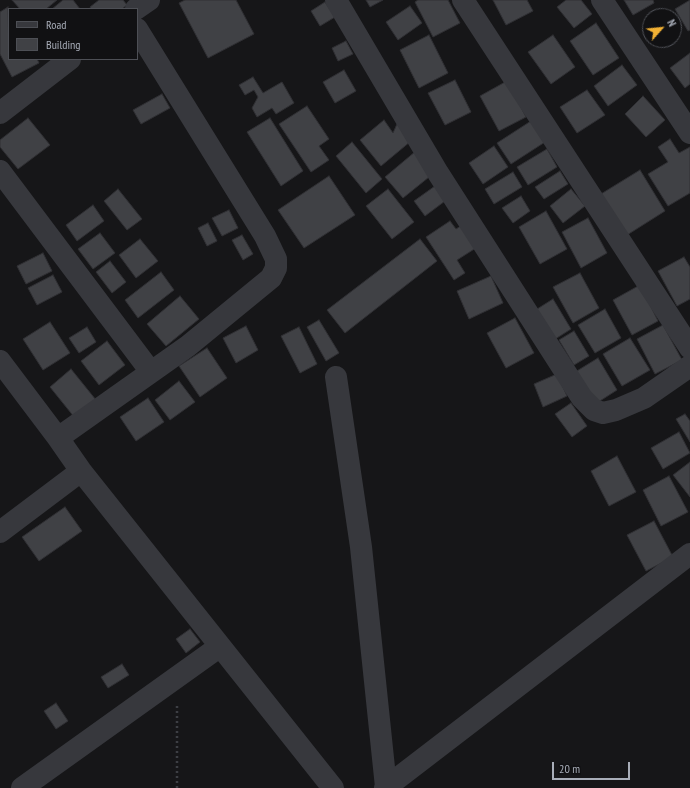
<!DOCTYPE html>
<style>
body{margin:0}
#map{position:relative;width:690px;height:788px;overflow:hidden;background:#161618;font-family:"PT Sans Narrow",sans-serif}
canvas{display:block}
.legend{position:absolute;left:8px;top:8px;width:130px;height:52px;box-sizing:border-box;background:#111113;border:1px solid #4d4f55;margin:0;padding:5px 7px;list-style:none;font-size:12px;color:#a8adb8}
.legend li{display:flex;align-items:center;gap:8px;height:20px}
.legend b{width:20px;border:1px solid #4d4f55}
.north{position:absolute;left:642px;top:8px;width:40px;height:40px;box-sizing:border-box;background:#111113;border:1px solid #4d4f55;border-radius:50%;rotate:63deg;font-size:11px;font-weight:700;line-height:16px;text-align:center;color:#a8adb8}
.north::after{content:'';display:block;margin:auto;width:14px;height:18px;background:#f2b134;clip-path:polygon(50% 0,100% 100%,50% 72%,0 100%)}
.scale{position:absolute;left:552px;top:762px;width:78px;height:18px;box-sizing:border-box;border:2px solid #a8adb8;border-top:0;padding-left:5px;font-size:12px;line-height:14px;white-space:nowrap;color:#a8adb8;-webkit-text-stroke:3px #111113;paint-order:stroke}
</style>
<div id="map">
<canvas width="690" height="788"></canvas>
<ul class="legend">
<li><b style="height:5px;background:#37383d"></b>Road</li>
<li><b style="height:11px;background:#404145"></b>Building</li>
</ul>
<div class="north">N</div>
<div class="scale">20 m</div>
</div>
<script>
const ctx = document.querySelector('canvas').getContext('2d');
ctx.lineJoin = 'round';
function fill(path, color) {
  ctx.fillStyle = color;
  ctx.fill(path, 'evenodd');
}
function poly(rows) {
  const path = new Path2D();
  for (const r of rows) {
    path.moveTo(r[0], r[1]);
    for (let i = 2; i < r.length; i += 2) path.lineTo(r[i], r[i + 1]);
  }
  return path;
}
function trace(path, color, width, dash) {
  ctx.strokeStyle = color;
  ctx.lineWidth = width;
  ctx.lineCap = dash ? 'butt' : 'round';
  ctx.setLineDash(dash || []);
  ctx.stroke(path);
}
const building = poly([
 [12,0,57,0,46,9,20,9,12,0],
 [63,0,73,0,80,9,52,9,63,0],
 [99,0,123,0,127,5,122,9,91,9,90,7,99,0],
 [185,0,236,0,254,34,208,58,179,3,185,0],
 [366,0,383,0,370,7,366,0],
 [418,0,448,0,460,23,433,37,415,2,418,0],
 [493,0,527,0,533,11,506,25,493,0],
 [566,0,581,0,592,14,574,28,557,7,566,0],
 [624,0,653,0,654,3,633,15,624,0],
 [690,0,690,30,688,31,675,9,690,0],
 [325,2,335,17,320,26,311,11,325,2],
 [410,6,422,23,398,40,386,22,410,6],
 [8,7,9,59,37,59,39,63,12,77,0,54,0,12,8,7],
 [596,23,619,58,593,75,570,41,596,23],
 [429,35,448,73,419,88,400,50,429,35],
 [553,35,575,67,551,84,528,52,553,35],
 [346,41,353,54,338,61,332,48,346,41],
 [690,53,690,84,685,88,670,68,690,53],
 [622,65,637,85,608,106,594,86,622,65],
 [344,70,356,91,335,103,323,82,344,70],
 [253,77,263,93,282,82,294,103,276,114,272,108,257,117,252,108,258,97,254,90,245,95,239,85,253,77],
 [455,80,471,112,445,125,428,93,455,80],
 [507,81,526,117,499,131,480,96,507,81],
 [587,90,605,115,577,133,560,107,587,90],
 [162,94,170,108,141,124,133,110,162,94],
 [643,96,665,120,646,137,625,114,643,96],
 [307,106,329,139,319,146,329,160,311,172,279,124,307,106],
 [28,118,50,145,18,169,0,147,0,140,28,118],
 [270,118,303,171,281,186,247,132,270,118],
 [384,120,393,133,397,124,411,141,381,166,360,140,384,120],
 [531,121,545,142,511,164,497,143,531,121],
 [670,139,679,153,690,147,690,193,668,206,648,174,668,162,658,147,670,139],
 [352,142,382,179,366,193,336,156,352,142],
 [494,146,508,167,483,184,469,163,494,146],
 [547,149,557,167,528,185,517,167,547,149],
 [416,151,434,173,403,198,385,177,416,151],
 [640,170,665,211,627,235,601,194,640,170],
 [560,171,568,184,544,199,535,187,560,171],
 [513,172,522,187,494,204,485,189,513,172],
 [329,176,355,215,304,248,278,210,329,176],
 [435,186,445,201,425,216,414,201,435,186],
 [118,189,142,219,127,230,104,201,118,189],
 [388,189,414,222,392,239,366,206,388,189],
 [571,189,585,206,563,223,550,206,571,189],
 [521,196,530,211,513,223,502,208,521,196],
 [93,205,104,221,77,241,66,225,93,205],
 [229,210,238,228,222,236,212,218,229,210],
 [546,211,567,249,540,264,519,227,546,211],
 [588,218,607,253,581,268,562,232,588,218],
 [450,221,456,229,464,224,479,246,457,260,465,273,454,280,426,237,450,221],
 [208,223,217,241,207,246,198,228,208,223],
 [100,233,115,253,93,269,78,249,100,233],
 [242,235,253,254,243,260,232,240,242,235],
 [140,239,158,261,136,278,119,255,140,239],
 [420,239,437,261,345,333,327,310,420,239],
 [43,253,52,271,26,284,17,266,43,253],
 [684,257,690,267,690,299,677,306,658,271,684,257],
 [110,261,126,282,112,293,96,272,110,261],
 [161,272,174,290,138,318,125,300,161,272],
 [580,273,599,308,573,323,553,287,580,273],
 [53,275,62,292,37,305,28,288,53,275],
 [491,276,503,303,469,319,457,291,491,276],
 [640,285,658,321,632,335,613,300,640,285],
 [180,296,199,319,166,346,147,324,180,296],
 [553,299,571,329,552,341,534,311,553,299],
 [605,309,621,338,595,353,578,325,605,309],
 [515,318,534,353,506,368,487,333,515,318],
 [319,320,339,353,326,361,307,327,319,320],
 [50,322,70,353,43,370,23,339,50,322],
 [663,325,682,360,655,374,637,339,663,325],
 [246,326,258,350,236,363,223,338,246,326],
 [87,327,96,342,79,353,69,338,87,327],
 [299,327,317,364,300,373,281,336,299,327],
 [574,331,589,356,574,365,559,340,574,331],
 [630,338,650,370,622,386,603,354,630,338],
 [107,341,125,365,99,385,81,361,107,341],
 [207,348,227,378,200,397,179,366,207,348],
 [598,358,617,390,592,406,572,374,598,358],
 [71,369,96,400,75,418,50,387,71,369],
 [557,374,567,396,543,407,534,384,557,374],
 [179,381,195,402,170,420,155,400,179,381],
 [148,398,164,422,136,441,120,417,148,398],
 [571,403,587,426,572,437,555,414,571,403],
 [685,414,690,421,690,442,676,419,685,414],
 [679,432,690,453,663,469,651,448,679,432],
 [617,456,636,492,609,506,591,471,617,456],
 [690,462,690,497,673,475,690,462],
 [669,476,688,512,661,526,643,490,669,476],
 [65,507,82,531,39,561,22,537,65,507],
 [654,521,673,557,646,571,627,535,654,521],
 [190,629,200,642,186,653,176,639,190,629],
 [122,664,129,675,108,688,101,677,122,664],
 [56,703,68,721,56,729,44,711,56,703]
]);
const path = poly([
 [177,788,177,706]
]);
const minor = poly([
 [336,0,438,173,582,398,594,410,603,413,616,410,644,398,690,366],
 [463,0,690,348],
 [602,0,690,133],
 [136,9,149,0],
 [0,113,70,59],
 [0,171,151,372],
 [0,361,58,438,81,471,333,788],
 [336,377,361,547,386,787],
 [58,438,188,346,271,278,276,268,276,259,265,236,137,29],
 [0,532,81,471],
 [22,788,219,647],
 [385,788,690,554]
]);
fill(building, '#404145');
trace(building, '#303034', 1);
trace(path, '#3d3f44', 2.5, [2, 3]);
trace(minor, '#37383d', 22);
</script>
